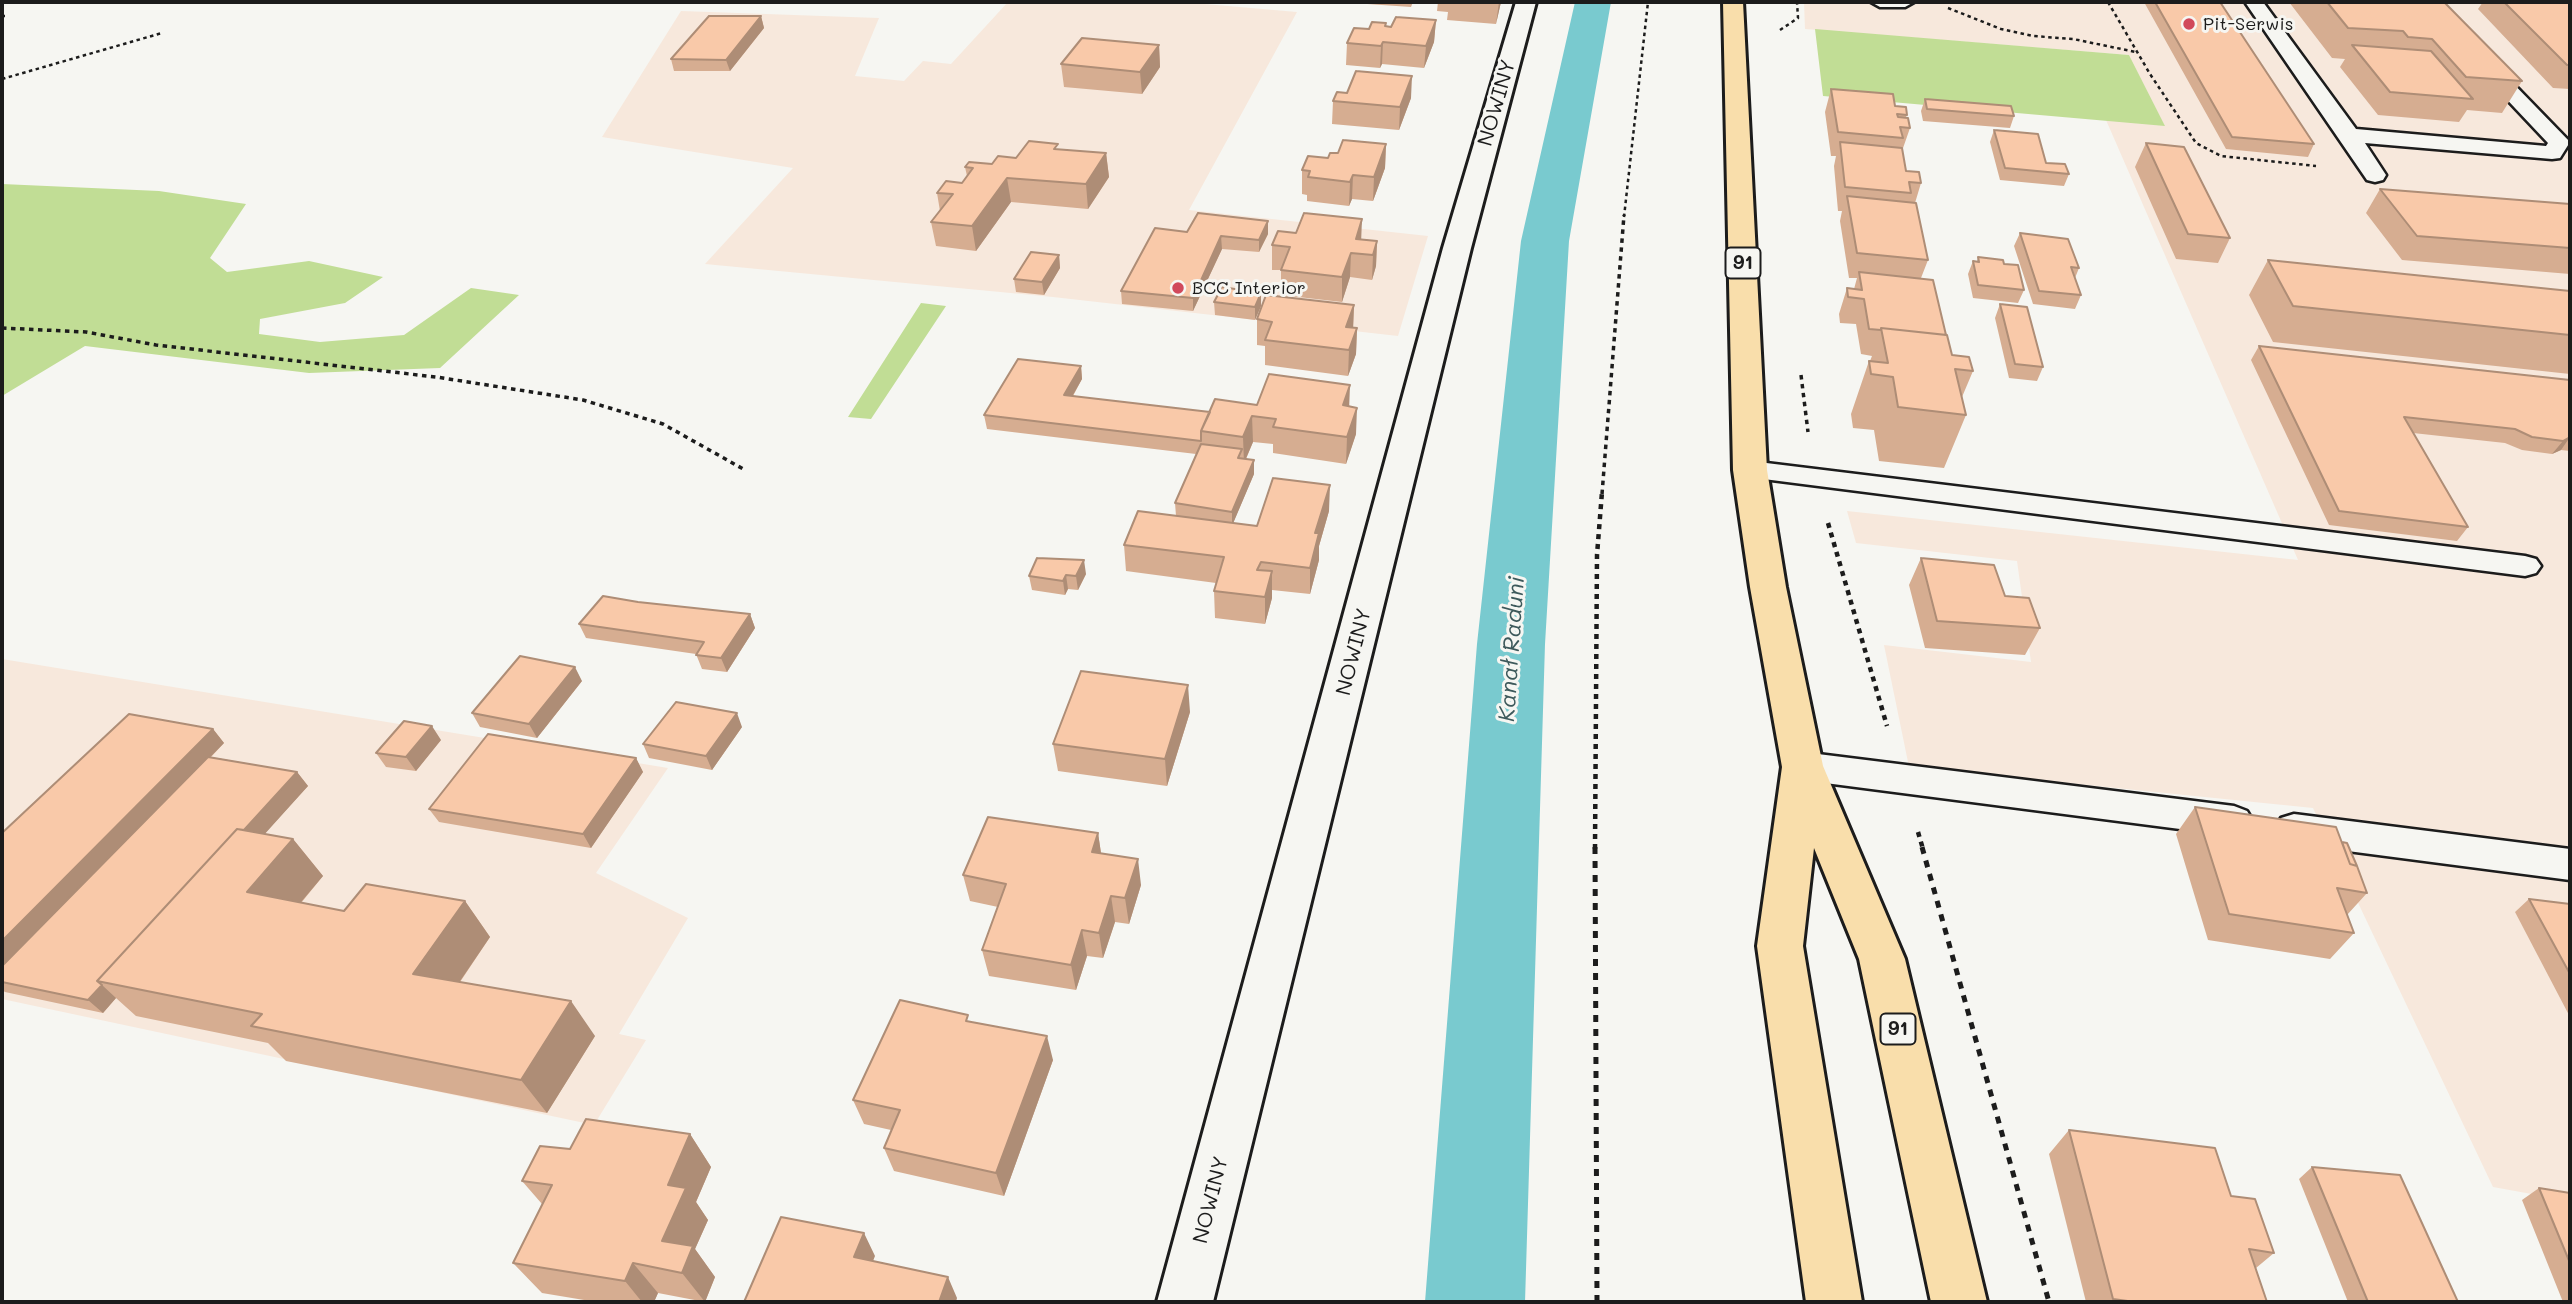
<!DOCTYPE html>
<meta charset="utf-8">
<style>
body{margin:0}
#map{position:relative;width:2572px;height:1304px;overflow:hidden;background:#f6f6f2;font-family:Mali,sans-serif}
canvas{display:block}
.frame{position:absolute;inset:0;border:4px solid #1c1c1c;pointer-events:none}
</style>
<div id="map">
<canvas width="2572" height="1304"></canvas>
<div class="frame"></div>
</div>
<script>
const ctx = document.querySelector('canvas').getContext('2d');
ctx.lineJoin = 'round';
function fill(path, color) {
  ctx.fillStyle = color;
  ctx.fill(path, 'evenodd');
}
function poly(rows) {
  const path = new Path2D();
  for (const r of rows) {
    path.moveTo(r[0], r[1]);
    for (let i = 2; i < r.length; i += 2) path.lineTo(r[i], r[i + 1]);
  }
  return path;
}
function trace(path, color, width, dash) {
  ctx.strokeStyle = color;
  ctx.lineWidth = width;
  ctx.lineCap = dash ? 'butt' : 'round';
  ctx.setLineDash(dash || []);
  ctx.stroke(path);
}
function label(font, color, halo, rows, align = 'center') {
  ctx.font = font + ' Mali,sans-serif';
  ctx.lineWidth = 6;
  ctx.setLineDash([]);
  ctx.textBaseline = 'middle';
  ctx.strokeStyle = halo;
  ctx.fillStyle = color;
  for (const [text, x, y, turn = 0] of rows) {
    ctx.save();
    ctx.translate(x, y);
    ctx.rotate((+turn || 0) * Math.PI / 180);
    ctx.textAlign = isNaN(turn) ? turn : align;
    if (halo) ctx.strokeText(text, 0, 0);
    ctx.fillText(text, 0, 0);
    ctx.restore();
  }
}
const built = poly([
 [1008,2,1182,2,1297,12,1189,210,1428,236,1398,336,1053,297,705,264,793,168,602,137,681,11,879,18,855,76,904,81,923,61,951,64],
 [1804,2,2570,2,2570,1201,2493,1187,2313,808,1909,767,1884,645,2031,662,2017,561,1856,543,1847,511,2298,560,2106,120,2164,125,2129,55,1805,29],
 [2,659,668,768,596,873,688,918,619,1034,646,1040,594,1125,2,999]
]);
const green = poly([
 [1815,29,2129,55,2165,126,1823,96],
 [2,184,159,191,246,204,210,258,227,272,309,261,383,277,345,303,260,319,259,334,320,342,404,335,471,288,519,295,440,368,309,373,85,346,2,396],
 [921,303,946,306,871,419,848,417]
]);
const canal = poly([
 [1575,2,1611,2,1569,241,1545,644,1525,1302,1425,1302,1477,644,1521,241,1575,2]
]);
const pathFar3 = poly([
 [2108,2,2150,74,2196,143,2221,156,2316,166],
 [1948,8,2001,29,2033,36,2073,39,2136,52],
 [2,16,5,16],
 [1780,30,1798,18,1797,2],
 [2,79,162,33],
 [1624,217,1648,2]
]);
const pathFar2 = poly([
 [2,328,86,332,156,345,436,377,583,400,663,424,745,470],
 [1801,375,1808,432],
 [1602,494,1624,215]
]);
const pathFar1 = poly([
 [1828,523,1887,726],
 [1918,832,1923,849],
 [1595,849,1597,555,1602,492]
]);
const path = poly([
 [1595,847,1597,1302],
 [1922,847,2049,1302]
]);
const service = poly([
 [1871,2,1914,2,1905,7,1880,7,1871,2],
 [2245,2,2263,2,2356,129,2546,146,2548,143,2415,2,2434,2,2570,142,2560,158,2552,159,2365,143,2386,175,2383,180,2375,182,2367,180,2245,2],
 [1750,461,2525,556,2536,559,2541,566,2536,573,2525,576,1740,476,1736,470,1740,464,1750,461],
 [1802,752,2234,806,2247,811,2253,821,2247,831,2234,836,1802,780,1789,776,1784,766,1789,756,1802,752],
 [2294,814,2570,849,2570,880,2294,844,2281,840,2275,829,2281,818,2294,814]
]);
const minor = poly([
 [1516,2,1536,2,1471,248,1213,1302,1157,1302,1443,248,1516,2]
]);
const primary = poly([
 [1723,2,1743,2,1767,470,1786,587,1823,766,1905,959,1987,1302,1931,1302,1859,959,1814,848,1803,946,1862,1302,1806,1302,1757,946,1782,767,1750,587,1733,470,1723,2]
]);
const wall = poly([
 [1338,2,1413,2,1411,7],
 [1438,2,1501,2,1496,24,1447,20,1448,12,1437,11],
 [2144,2,2220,2,2314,144,2308,157,2226,149],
 [2289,2,2444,2,2522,81,2502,113,2467,110,2459,122,2378,115,2340,67,2345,59,2332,58],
 [2483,2,2570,2,2570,89,2553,88,2478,9],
 [761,16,764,28,730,71,674,71,671,59],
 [1436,20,1434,42,1424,68,1382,64,1380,68,1346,65,1347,43,1369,29],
 [1159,45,1160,67,1142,94,1064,87,1061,64],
 [1831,89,1895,106,1907,115,1906,117,1910,128,1902,151,1906,171,1921,183,1915,203,1928,260,1921,278,1946,334,1952,355,1973,371,1962,397,1966,415,1944,468,1879,461,1874,430,1853,428,1851,414,1869,361,1870,361,1872,356,1861,354,1856,324,1840,323,1839,314,1847,288,1854,289,1857,278,1849,278,1840,221,1842,211,1838,211,1834,166,1836,156,1831,156,1825,112],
 [1411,98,1399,130,1332,124,1333,101],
 [1925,99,2014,116,2010,128,1923,121,1921,111],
 [1994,130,2046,163,2069,174,2064,186,2000,180,1990,142],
 [2146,143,2230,238,2218,263,2176,259,2135,167],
 [1386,144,1385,168,1373,201,1352,199,1349,206,1307,201,1307,195,1302,194,1302,170,1338,153],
 [1058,149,1106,153,1109,177,1088,209,1011,202,976,251,936,246,931,222,940,211,937,193,962,183,967,176,965,167,992,164],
 [2380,189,2570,204,2570,274,2402,260,2366,213],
 [1268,221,1268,234,1259,252,1222,249,1193,311,1122,304,1121,291,1187,232],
 [2020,233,2079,268,2075,278,2081,295,2075,309,2033,304,2014,246],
 [1361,239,1377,241,1376,266,1372,280,1350,277,1342,302,1281,295,1281,270,1272,270,1272,245],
 [1059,255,1060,268,1044,295,1016,292,1014,279],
 [1978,257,2004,264,2024,290,2018,303,1973,298,1968,274,1973,261,1977,262],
 [2268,260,2570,291,2570,374,2273,342,2249,295],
 [1261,293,1261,306,1255,320,1215,315,1214,302],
 [2000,304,2043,367,2037,381,2009,378,1995,318],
 [1354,305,1353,328,1357,328,1356,354,1348,376,1265,365,1265,346,1257,345,1257,319],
 [2259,346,2570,380,2570,451,2561,450,2552,454,2522,450,2505,443,2413,433,2468,527,2457,541,2329,525,2251,360],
 [1081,366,1082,379,1073,396,1210,412,1257,405,1350,406,1356,434,1346,464,1273,453,1273,444,1253,442,1246,459,1254,460,1254,474,1233,523,1257,526,1329,511,1319,546,1319,560,1310,594,1272,590,1272,598,1265,624,1215,618,1214,591,1216,583,1126,571,1124,545,1176,516,1175,503,1196,454,987,429,984,415],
 [1921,558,2005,596,2040,628,2025,655,1925,648,1909,585],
 [1086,574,1078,590,1068,589,1065,595,1032,590,1029,576],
 [638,602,750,614,755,628,727,672,702,669,696,654,586,638,579,624],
 [582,681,537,738,480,727,472,713],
 [1190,712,1167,786,1058,771,1053,744],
 [742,727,712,770,649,758,643,744],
 [213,729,224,743,211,757,297,772,308,786,264,834,293,839,323,876,301,903,344,911,465,901,490,937,460,982,595,1036,547,1113,286,1061,268,1043,136,1016,116,998,103,1013,5,992,2,990,2,833],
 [441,740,416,771,386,767,376,753],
 [636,758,643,772,591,848,439,822,429,809],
 [2195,807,2342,842,2367,893,2347,915,2354,933,2330,959,2208,940,2176,834],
 [1098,833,1101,853,1141,885,1129,924,1115,922,1103,958,1087,956,1076,990,989,976,982,950,998,907,970,901,963,875],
 [2529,899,2570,904,2570,1017,2515,912],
 [971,1022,1053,1060,1004,1196,894,1171,884,1148,891,1130,864,1124,853,1100],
 [2069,1130,2231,1196,2274,1253,2256,1268,2267,1302,2086,1302,2049,1154],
 [690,1134,711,1167,696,1202,708,1220,695,1249,715,1277,705,1302,658,1293,654,1302,596,1302,542,1293,513,1263,542,1204,522,1181,570,1149],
 [2312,1167,2458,1302,2348,1302,2299,1179],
 [2539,1188,2570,1193,2570,1302,2563,1302,2522,1200]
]);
const shadedWall = poly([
 [1499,2,1501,2,1496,24],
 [761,16,764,28,730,71,726,60],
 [1436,20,1434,42,1424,68,1426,46],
 [1383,42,1382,64,1380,68,1381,46],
 [1159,45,1160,67,1142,94,1140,72],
 [1412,76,1411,98,1399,130,1400,107],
 [1386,144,1385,168,1373,201,1374,177],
 [1106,153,1109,177,1088,209,1086,184],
 [1353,175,1352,199,1349,206,1350,182],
 [1007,178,1011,202,976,251,972,226],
 [1362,219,1361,244,1356,239],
 [1268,221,1268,234,1259,252,1259,240],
 [1221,236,1222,249,1193,311,1193,298],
 [1377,241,1376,266,1372,280,1373,255],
 [1351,253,1350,277,1342,302,1342,277],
 [1059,255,1060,268,1044,295,1042,282],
 [1261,293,1261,306,1255,320,1255,307],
 [1354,305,1353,330,1346,327],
 [1357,328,1356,354,1348,376,1349,350],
 [1081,366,1082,379,1065,409,1064,395],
 [1350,385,1349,411,1343,405],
 [1357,408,1356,434,1346,464,1347,437],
 [1252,416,1253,442,1244,463,1243,437],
 [2570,437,2561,450,2552,454,2563,441],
 [1254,460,1254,474,1232,526,1232,512],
 [1330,485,1329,511,1319,546,1319,560,1310,594,1310,568,1315,533],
 [1084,560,1086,574,1078,590,1076,576],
 [1272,571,1272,598,1265,624,1265,597],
 [1066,575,1068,589,1065,595,1063,581],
 [750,614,755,628,727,672,721,658],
 [575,667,582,681,537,738,529,724],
 [1188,685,1190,712,1167,786,1165,759],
 [737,713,742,727,712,770,706,756],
 [432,726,441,740,416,771,406,757],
 [213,729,224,743,2,970,2,941],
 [636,758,643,772,591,848,583,834],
 [297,772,308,786,127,987,104,982],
 [1098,833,1102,860,1092,852],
 [293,839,323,876,279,928,247,892],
 [1138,859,1141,885,1129,924,1125,898],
 [1111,896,1115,922,1103,958,1099,933],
 [465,901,490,937,441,1009,413,974],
 [1082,930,1087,956,1076,990,1071,965],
 [102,985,116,998,103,1013,88,1000],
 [571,1001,595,1036,547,1113,521,1080],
 [1047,1036,1053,1060,1004,1196,996,1173],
 [690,1134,711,1167,696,1202,708,1220,695,1249,715,1277,705,1302,682,1273,662,1241,668,1185],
 [864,1233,875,1256,866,1279,854,1257],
 [633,1263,658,1293,654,1302,642,1302,625,1281],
 [948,1277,957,1298,956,1302,939,1302]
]);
const building = poly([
 [2155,2,2220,2,2314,144,2232,137,2155,2],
 [2327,2,2444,2,2522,81,2466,77,2432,39,2408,37,2403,31,2348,28,2327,2],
 [2504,2,2570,2,2570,65,2567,65,2504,2],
 [709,16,761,16,726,60,671,59,709,16],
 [1396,17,1436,20,1426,46,1383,42,1381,46,1347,43,1354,28,1369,29,1372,22,1386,23,1385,26,1391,27,1396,17],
 [1082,38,1159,45,1140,72,1061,64,1082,38],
 [2352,45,2431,51,2473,99,2390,92,2352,45],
 [1356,71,1412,76,1400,107,1333,101,1337,92,1347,93,1356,71],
 [1831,89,1893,94,1895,106,1906,107,1907,115,1897,114,1898,117,1908,118,1910,128,1900,127,1903,138,1838,132,1831,89],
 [1925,99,2011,106,2014,116,1927,109,1925,99],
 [1994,130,2038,134,2046,163,2065,164,2069,174,2005,168,1994,130],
 [1343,140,1386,144,1374,177,1353,175,1350,182,1308,177,1310,171,1302,170,1308,156,1328,158,1330,153,1338,153,1343,140],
 [1029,141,1058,144,1054,149,1106,153,1086,184,1007,178,972,226,931,222,953,194,937,193,946,181,962,183,973,168,965,167,969,162,992,164,998,156,1016,158,1029,141],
 [1840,142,1902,148,1906,171,1919,172,1921,183,1909,182,1911,193,1845,187,1840,142],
 [2146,143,2184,147,2230,238,2188,234,2146,143],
 [2380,189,2570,204,2570,248,2417,236,2380,189],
 [1847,196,1916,203,1928,260,1857,253,1847,196],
 [1198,213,1268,221,1259,240,1221,236,1193,298,1121,291,1155,228,1187,232,1198,213],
 [1304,213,1362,219,1356,239,1377,241,1373,255,1351,253,1342,277,1281,270,1290,247,1272,245,1278,231,1296,233,1304,213],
 [2020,233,2068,239,2079,268,2071,267,2081,295,2039,291,2020,233],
 [1031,252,1059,255,1042,282,1014,279,1031,252],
 [1978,257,2003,260,2004,264,2018,265,2024,290,1978,285,1973,261,1979,262,1978,257],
 [2268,260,2570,291,2570,335,2293,306,2268,260],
 [1859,272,1933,280,1946,335,1881,328,1881,330,1869,329,1864,299,1848,297,1847,288,1862,290,1859,272],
 [1222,287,1261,293,1255,307,1214,302,1222,287],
 [1266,295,1354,305,1346,327,1357,328,1349,350,1265,340,1272,322,1257,319,1266,295],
 [2000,304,2027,307,2043,367,2015,364,2000,304],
 [1881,328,1947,335,1952,355,1969,357,1973,371,1955,369,1966,415,1898,407,1893,377,1871,374,1869,361,1888,363,1881,328],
 [2259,346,2570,380,2570,437,2563,441,2532,437,2515,429,2404,417,2468,527,2339,511,2259,346],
 [1018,359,1081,366,1064,395,1210,412,1201,431,1201,441,984,415,1018,359],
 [1269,374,1350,385,1343,405,1357,408,1347,437,1273,427,1276,419,1252,416,1243,437,1201,431,1215,399,1257,405,1269,374],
 [1201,444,1242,449,1238,458,1254,460,1232,512,1175,503,1201,444],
 [1273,478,1330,485,1315,533,1319,533,1310,568,1261,562,1257,570,1272,571,1265,597,1214,591,1224,557,1124,545,1138,511,1257,526,1273,478],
 [1037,558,1084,560,1076,576,1066,575,1063,581,1029,576,1037,558],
 [1921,558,1994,565,2005,596,2029,598,2040,628,1937,621,1921,558],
 [603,596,638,602,750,614,721,658,696,655,704,642,579,624,603,596],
 [520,656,575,667,529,724,472,713,520,656],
 [1081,671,1188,685,1165,759,1053,744,1081,671],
 [676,702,737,713,706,756,643,744,676,702],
 [129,714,213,729,2,941,2,833,129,714],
 [404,721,432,726,406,757,376,753,404,721],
 [488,734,636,758,583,834,429,809,488,734],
 [208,757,297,772,244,830,237,829,97,981,102,985,88,1000,2,982,2,966,208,757],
 [2195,807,2336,827,2350,864,2357,866,2367,893,2337,888,2354,933,2229,914,2195,807],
 [988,817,1098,833,1092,852,1138,859,1125,898,1111,896,1099,933,1082,930,1071,965,982,950,1006,884,963,875,988,817],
 [237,829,293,839,247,892,344,911,366,884,465,901,413,974,571,1001,521,1080,251,1026,262,1014,97,981,237,829],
 [2342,842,2347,843,2357,866,2350,864,2342,842],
 [2529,899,2570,904,2570,974,2529,899],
 [900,1000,968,1015,966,1021,1047,1036,996,1173,884,1148,900,1110,853,1100,900,1000],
 [586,1119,690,1134,668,1185,686,1188,662,1241,693,1246,682,1273,633,1263,625,1281,513,1263,552,1185,522,1181,540,1146,570,1149,586,1119],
 [2069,1130,2215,1148,2231,1196,2255,1199,2274,1253,2249,1249,2267,1302,2135,1302,2113,1299,2069,1130],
 [2312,1167,2400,1175,2458,1302,2368,1302,2312,1167],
 [2539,1188,2570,1193,2570,1263,2539,1188],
 [781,1217,864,1233,854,1257,948,1277,939,1302,744,1302,781,1217]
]);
const markers = [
 [2189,24,7,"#d1495b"],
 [1178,288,7,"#d1495b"]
];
const farPoinames = [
 ["Pit-Serwis",2203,24],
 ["BCC Interior",1192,288]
];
const shields = [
 [1743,263,35],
 [1898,1029,35]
];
const shieldNames = [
 ["91",1743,263],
 ["91",1898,1029]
];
const streetNames = [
 ["NOWINY",1497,103,-74],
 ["NOWINY",1354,652,-76],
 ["NOWINY",1211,1200,-76]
];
const waterNames = [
 ["Kanał Raduni",1512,649,-86]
];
fill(built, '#f7e8dc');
fill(green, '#c1dd95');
fill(canal, '#79cacf');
trace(service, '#1c1c1c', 5);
trace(minor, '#1c1c1c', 6);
trace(primary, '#1c1c1c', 6);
trace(pathFar3, '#1c1c1c', 2.5, [3.5, 3.5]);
trace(pathFar2, '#1c1c1c', 3.5, [4.5, 4.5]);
trace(pathFar1, '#1c1c1c', 4.5, [5, 5]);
trace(path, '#1c1c1c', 5, [7, 7]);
fill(service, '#f6f6f2');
fill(minor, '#f6f6f2');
fill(primary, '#f9deab');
fill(wall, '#d6ad91');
fill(shadedWall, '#ae8d76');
fill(building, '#f9c9a9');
trace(building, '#ae8d76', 2);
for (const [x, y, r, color] of markers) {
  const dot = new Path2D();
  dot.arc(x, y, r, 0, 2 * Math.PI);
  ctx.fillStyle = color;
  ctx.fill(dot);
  trace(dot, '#f6f6f2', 2.5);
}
label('18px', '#1c1c1c', '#f6f6f2', farPoinames, 'left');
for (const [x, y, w] of shields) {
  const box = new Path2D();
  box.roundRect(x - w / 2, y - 15.5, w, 31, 5);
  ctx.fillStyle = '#f6f6f2';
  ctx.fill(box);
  trace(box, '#1c1c1c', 2);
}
label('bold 19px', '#1c1c1c', null, shieldNames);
label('21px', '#1c1c1c', '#f6f6f2', streetNames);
label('italic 23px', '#3d595b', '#f6f6f2', waterNames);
</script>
